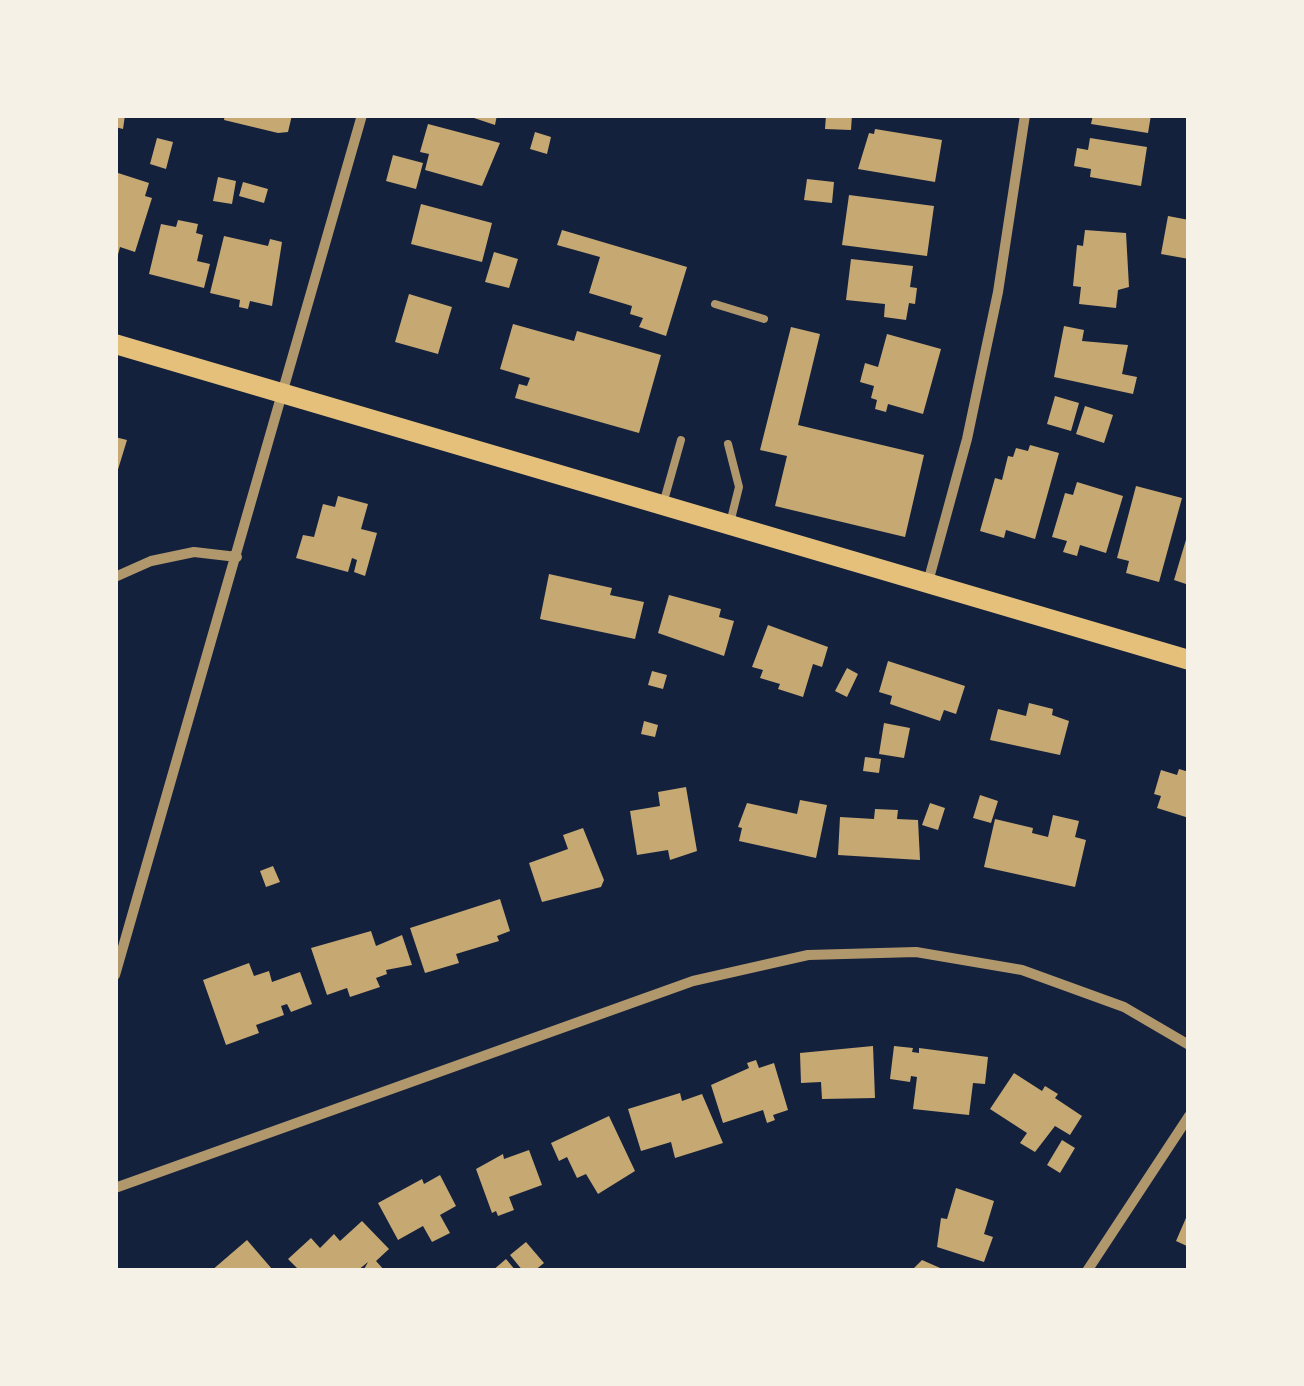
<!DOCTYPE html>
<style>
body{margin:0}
#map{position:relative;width:1304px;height:1386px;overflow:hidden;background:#14213d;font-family:"Archivo Narrow",sans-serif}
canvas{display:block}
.frame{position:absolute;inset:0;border:118px solid #f6f1e7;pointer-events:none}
</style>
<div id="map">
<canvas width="1304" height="1386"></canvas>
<div class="frame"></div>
</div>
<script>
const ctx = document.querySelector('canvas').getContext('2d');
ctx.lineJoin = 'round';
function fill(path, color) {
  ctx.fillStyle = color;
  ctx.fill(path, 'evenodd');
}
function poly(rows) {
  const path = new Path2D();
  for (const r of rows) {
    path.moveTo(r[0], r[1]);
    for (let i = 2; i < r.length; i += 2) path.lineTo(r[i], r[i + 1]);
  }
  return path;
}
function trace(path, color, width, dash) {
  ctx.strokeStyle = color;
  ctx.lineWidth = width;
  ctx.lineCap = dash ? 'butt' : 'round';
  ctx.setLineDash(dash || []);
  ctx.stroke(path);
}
const building = poly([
 [115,115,125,115,123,129,115,127],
 [225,115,292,115,288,132,278,133,224,120],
 [465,115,497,115,495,125],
 [826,115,852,115,851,130,825,129],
 [1093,115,1151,115,1148,133,1091,124],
 [428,124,500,143,482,186,425,170,429,154,420,152],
 [875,129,942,140,935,182,858,169,869,133,874,134],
 [535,132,551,137,547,154,530,149],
 [157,138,173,142,166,169,150,164],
 [1090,138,1147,147,1141,186,1090,177,1091,169,1074,166,1077,148,1088,150],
 [393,155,423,163,416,189,386,181],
 [115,172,149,183,145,196,152,198,135,252,120,247,116,262],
 [218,177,236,181,232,204,213,201],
 [807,179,834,182,832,203,804,200],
 [243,182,268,189,264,203,239,196],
 [849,195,934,206,927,256,842,245],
 [421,204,492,223,482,262,411,244],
 [1168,216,1189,220,1189,259,1161,254],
 [178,220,198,224,196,233,203,235,197,261,210,264,204,288,149,274,161,224,176,227],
 [562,230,687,267,666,336,639,327,643,318,630,314,632,306,589,293,600,257,557,245],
 [1085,230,1126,233,1129,287,1118,290,1116,308,1079,304,1081,287,1073,286,1077,245,1083,246],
 [224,236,268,246,270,239,282,242,272,306,250,301,248,309,239,307,240,300,210,293],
 [494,252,518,259,509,288,485,282],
 [851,259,913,266,910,287,917,288,915,304,909,303,906,320,884,317,885,304,846,300],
 [409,294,452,307,438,354,395,342],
 [513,324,574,341,577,331,661,355,639,433,515,398,519,384,527,386,530,378,500,369],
 [1064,326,1084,330,1082,341,1128,345,1122,374,1137,377,1133,394,1054,377],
 [791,327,820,334,798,425,924,455,905,537,775,506,787,456,760,450],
 [887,334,941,349,923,414,888,404,886,412,875,409,877,400,871,398,874,386,860,382,865,363,878,367],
 [1055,396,1079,403,1071,431,1047,424],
 [1085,406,1113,415,1104,443,1076,434],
 [115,437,127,440,116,476,115,476],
 [1030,445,1059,453,1035,539,1006,530,1004,538,980,531,995,478,1002,480,1008,456,1013,457,1016,448,1028,451],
 [1077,482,1123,496,1106,553,1080,545,1077,556,1063,552,1067,541,1052,537,1065,493,1073,495],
 [1136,486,1182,498,1159,582,1126,573,1129,561,1117,558],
 [338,496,368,504,361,529,377,533,365,576,354,572,357,560,352,558,348,572,296,558,303,535,314,537,323,504,335,507],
 [1188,533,1189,533,1189,585,1174,580],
 [549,574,612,588,610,595,644,602,635,639,540,619],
 [669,595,721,609,719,617,734,621,724,656,658,633],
 [768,625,828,647,822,667,813,664,803,697,778,689,780,684,760,678,763,670,752,667],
 [888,661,965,686,956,714,944,710,940,721,890,704,892,696,879,692],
 [847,668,858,674,847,697,835,691],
 [652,671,667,675,663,689,648,685],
 [1029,703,1053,709,1052,715,1069,721,1060,755,990,740,998,709,1026,716],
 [644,721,658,725,655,737,641,734],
 [884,723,910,728,904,758,879,754],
 [865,757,881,759,879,773,863,771],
 [1179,769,1189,772,1189,818,1157,808,1161,796,1154,794,1161,770,1177,775],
 [686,787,697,851,670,860,668,850,637,855,630,811,660,806,658,792],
 [980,795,998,801,991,823,973,818],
 [800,800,827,805,816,858,739,841,742,828,738,827,747,803,797,814],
 [930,803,945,808,938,830,922,825],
 [875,809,898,810,897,819,918,820,920,860,838,855,840,817,874,819],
 [1053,815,1079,821,1075,837,1086,840,1075,887,984,867,995,819,1033,828,1032,833,1048,837],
 [583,828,604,880,601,887,542,902,529,863,568,849,563,835],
 [273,866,280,882,266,887,260,871],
 [500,899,510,931,497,936,499,941,456,954,459,963,425,973,410,928],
 [371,931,376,946,402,935,412,965,386,970,387,974,376,978,380,987,350,997,347,988,327,995,311,948],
 [249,963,254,976,269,971,272,982,300,972,312,1004,291,1012,287,1004,281,1006,284,1015,256,1025,259,1033,226,1045,203,980],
 [873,1046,875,1098,822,1099,821,1082,801,1083,800,1053],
 [894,1046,913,1048,912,1052,919,1053,919,1048,988,1057,985,1084,973,1083,969,1115,913,1109,917,1077,911,1076,910,1082,890,1079],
 [756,1060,759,1068,774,1063,788,1110,773,1115,775,1120,767,1123,763,1110,723,1123,711,1085,749,1068,747,1063],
 [1014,1073,1042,1091,1045,1086,1058,1094,1055,1098,1082,1116,1070,1135,1055,1126,1035,1152,1020,1143,1027,1133,990,1109],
 [680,1093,682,1101,702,1094,723,1143,675,1158,671,1142,641,1151,628,1109],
 [609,1116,635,1171,598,1194,586,1174,577,1178,567,1157,559,1161,551,1143],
 [1062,1140,1075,1148,1060,1173,1047,1165],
 [529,1150,542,1185,509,1197,514,1210,498,1216,496,1211,492,1213,476,1169,503,1154,504,1159],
 [440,1175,456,1206,440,1215,450,1233,432,1242,423,1226,398,1240,378,1203,422,1179,424,1184],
 [956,1188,994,1201,984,1234,993,1237,984,1262,937,1247,941,1218,947,1219],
 [1189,1211,1189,1247,1176,1241],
 [362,1221,389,1249,376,1261,385,1271,363,1271,368,1262,357,1271,300,1271,288,1259,311,1238,320,1248,334,1234,340,1241],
 [247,1240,272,1269,211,1271],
 [526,1242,544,1263,534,1271,523,1271,510,1255],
 [506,1259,516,1271,492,1271],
 [922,1260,947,1271,911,1271]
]);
const service = poly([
 [715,304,764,319],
 [728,444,739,487,730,523],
 [663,504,681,440]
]);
const minor = poly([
 [115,577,151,561,194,552,237,557],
 [928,582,967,439,998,292,1025,115],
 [115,975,362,115],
 [115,1188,693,981,808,955,916,952,1022,970,1124,1007,1189,1045],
 [1087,1271,1189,1116]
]);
const secondary = poly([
 [115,344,1189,660]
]);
fill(building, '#c6a872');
trace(service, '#b1986c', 8);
trace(minor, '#b1986c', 10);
trace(secondary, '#e5c07b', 20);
</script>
